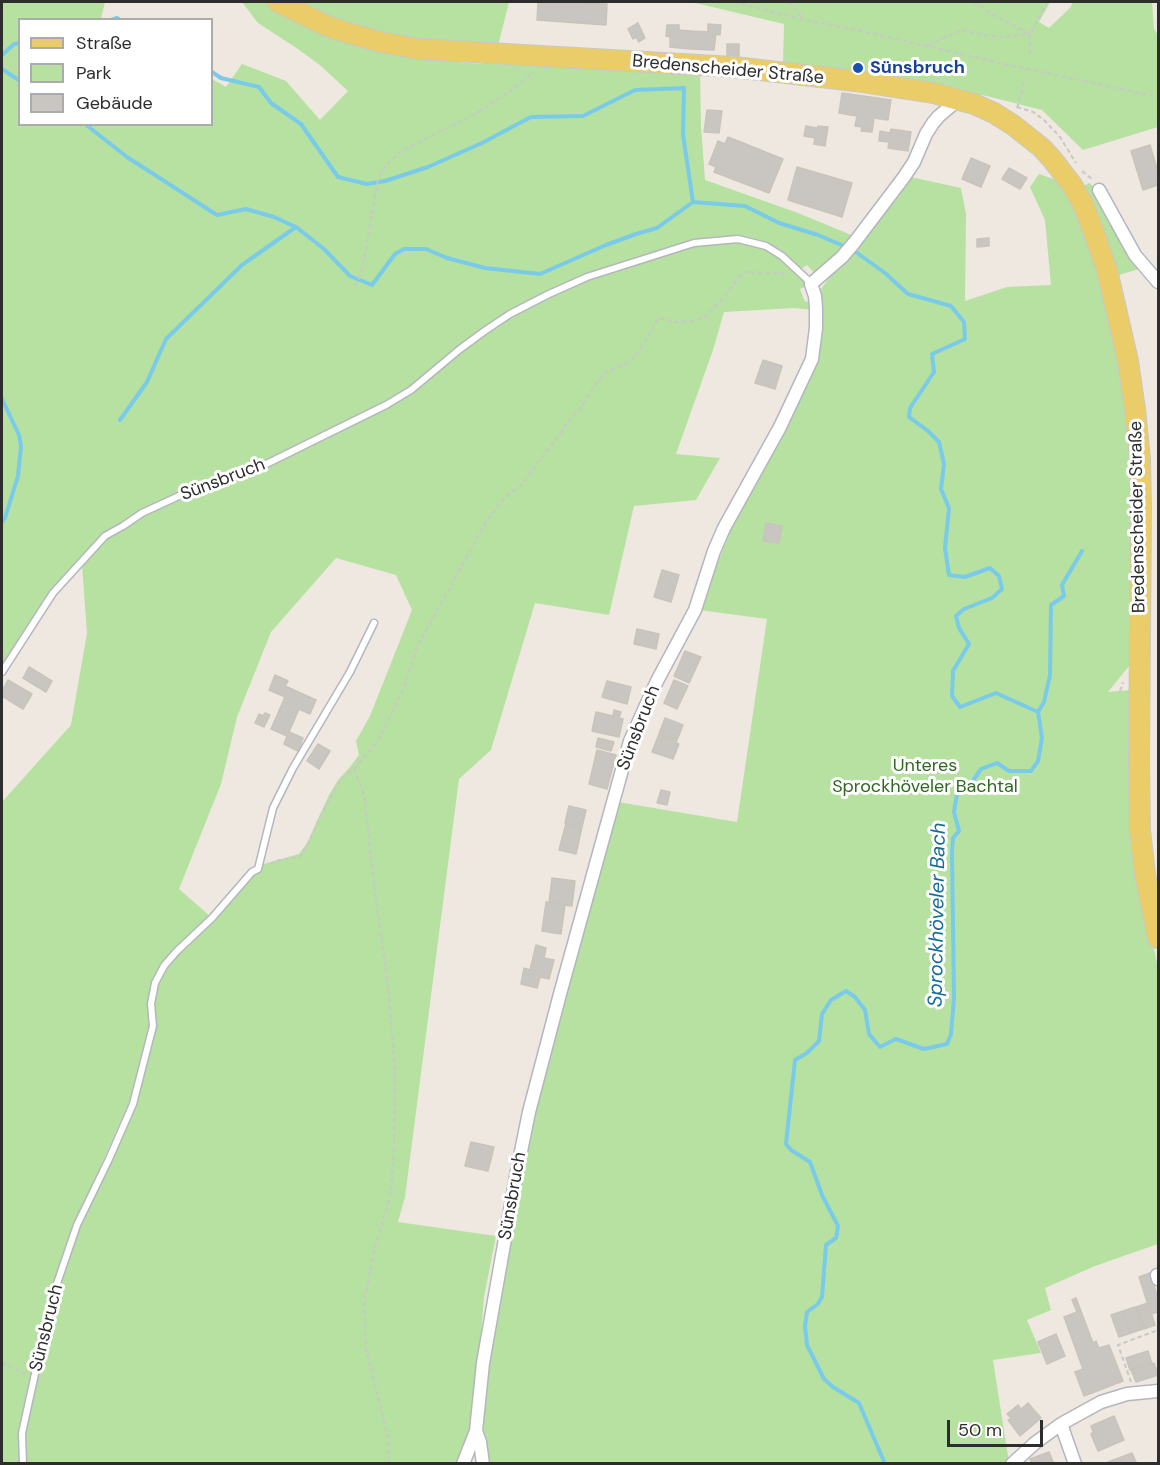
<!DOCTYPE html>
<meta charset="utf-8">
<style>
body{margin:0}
#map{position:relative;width:1160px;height:1465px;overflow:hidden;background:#eee8e1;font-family:"DM Sans",sans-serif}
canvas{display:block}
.frame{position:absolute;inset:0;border:3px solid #2d2d2d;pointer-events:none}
.legend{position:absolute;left:18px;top:18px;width:195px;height:108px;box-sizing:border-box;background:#fff;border:2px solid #ababab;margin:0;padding:8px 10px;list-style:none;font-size:18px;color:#2d2d2d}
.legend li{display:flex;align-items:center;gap:12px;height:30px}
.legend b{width:30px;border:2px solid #ababab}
.scale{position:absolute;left:947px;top:1420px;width:96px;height:27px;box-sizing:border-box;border:3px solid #2d2d2d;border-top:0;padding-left:8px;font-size:18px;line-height:21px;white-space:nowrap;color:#2d2d2d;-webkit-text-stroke:4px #fff;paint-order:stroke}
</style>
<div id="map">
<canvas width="1160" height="1465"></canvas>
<div class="frame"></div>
<ul class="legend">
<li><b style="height:8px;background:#eacd69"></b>Straße</li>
<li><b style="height:16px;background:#b6e1a0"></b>Park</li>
<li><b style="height:16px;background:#c9c5c0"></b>Gebäude</li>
</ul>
<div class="scale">50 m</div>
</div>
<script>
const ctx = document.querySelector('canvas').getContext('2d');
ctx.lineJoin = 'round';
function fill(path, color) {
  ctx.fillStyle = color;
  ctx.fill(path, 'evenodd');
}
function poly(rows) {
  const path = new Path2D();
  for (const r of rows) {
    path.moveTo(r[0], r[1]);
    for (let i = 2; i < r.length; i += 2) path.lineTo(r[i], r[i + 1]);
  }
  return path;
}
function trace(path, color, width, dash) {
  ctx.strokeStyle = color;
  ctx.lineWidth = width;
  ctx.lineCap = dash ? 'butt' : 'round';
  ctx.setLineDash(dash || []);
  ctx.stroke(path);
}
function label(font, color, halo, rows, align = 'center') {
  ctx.font = font + ' "DM Sans",sans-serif';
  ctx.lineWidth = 6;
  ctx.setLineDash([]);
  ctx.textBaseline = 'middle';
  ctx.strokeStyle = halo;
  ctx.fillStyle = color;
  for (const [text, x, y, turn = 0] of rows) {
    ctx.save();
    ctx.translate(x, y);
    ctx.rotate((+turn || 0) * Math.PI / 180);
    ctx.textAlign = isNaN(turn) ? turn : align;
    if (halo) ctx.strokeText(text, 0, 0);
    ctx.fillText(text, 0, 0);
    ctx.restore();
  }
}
const green = poly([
 [2,2,105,2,101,19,20,20,20,124,212,124,212,79,226,87,242,64,286,81,320,120,348,91,321,66,298,49,258,23,242,2,270,2,442,60,465,63,700,72,701,126,705,180,798,213,856,237,816,275,807,265,801,269,784,253,760,241,738,236,694,241,639,256,587,274,545,292,507,312,483,328,458,347,418,381,371,411,271,459,183,492,141,511,103,535,51,592,2,670,2,477,3,473,2,465],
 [295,2,509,2,498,46,422,44,349,25],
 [691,2,1050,2,1039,22,1049,28,1070,8,1073,2,1152,2,1154,29,1158,35,1158,127,1083,150,1042,110,987,96,783,63,784,24],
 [1039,174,1062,182,1076,207,1113,309,1126,405,1136,509,1131,661,1129,666,1108,692,1131,690,1153,945,1158,967,1158,1244,1095,1266,1045,1288,1051,1310,1027,1320,1041,1353,993,1360,1009,1463,486,1463,478,1431,530,1112,618,802,737,822,767,619,699,610,744,497,817,358,819,291,865,234,906,176,961,188,966,214,965,301,1007,287,1051,285,1045,220,1030,187],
 [1089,183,1093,186,1102,208,1132,256,1143,268,1115,276,1084,186],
 [738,241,763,248,783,260,805,282,807,286,800,289,805,302,812,300,814,310,794,308,724,312,713,350,676,454,720,458,696,500,634,506,609,615,535,603,491,750,459,779,405,1197,398,1222,496,1236,484,1297,473,1432,462,1463,24,1463,27,1421,53,1300,75,1239,136,1108,155,1027,150,1026,131,1098,75,1224,49,1300,23,1421,20,1463,2,1463,2,802,71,725,87,633,82,565,106,538,142,516,181,498,274,464,374,415,422,385,462,351,512,316,550,296,588,280,639,262,693,247],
 [336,558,396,575,412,610,370,716,356,741,359,755,350,767,338,780,329,795,307,843,299,854,260,865,211,917,179,889,221,784,237,717,271,632]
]);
const stream = poly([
 [111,20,117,18,120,20],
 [2,55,14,44,20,43],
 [2,69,20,81],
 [212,72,221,78,259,87,271,103,301,124,338,177,367,184,385,181,428,167,482,143,531,117,583,116,635,90,684,88,683,135,693,202],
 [85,124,127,157,217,215,246,209,274,217,296,227,324,249,350,276,372,285,395,254,404,249,426,249,447,258,485,268,540,274,606,245,636,234,657,228,693,202,745,206,779,223,818,235,846,247],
 [853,250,885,273,908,294,951,306,964,322,965,339,932,354,934,372,910,408,909,417,928,431,939,442,944,464,941,489,949,508,945,548,949,575,965,577,990,568,999,576,1002,589,992,598,964,609,956,616,959,628,969,644,953,671,952,696,960,707,996,693,1038,712,1042,738,1038,761,1031,771,1009,771,997,763,981,769,972,782,957,794,954,812,959,831,953,838,952,852,954,998,951,1034,947,1044,924,1049,896,1039,880,1047,869,1034,865,1010,855,997,846,991,831,1000,822,1014,819,1041,807,1053,795,1060,786,1144,791,1150,810,1162,822,1195,838,1226,836,1238,826,1245,822,1297,818,1304,807,1312,805,1326,807,1345,824,1379,833,1387,859,1403,885,1464],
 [2,399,19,435,21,446,18,476,5,518,2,522],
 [120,420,147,382,166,339,242,265,296,227],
 [1038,712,1044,702,1050,675,1051,605,1064,596,1062,585,1082,551]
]);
const building = poly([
 [538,2,585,2,585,3,607,4,606,25,537,20,538,2],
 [638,23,645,38,639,42,636,37,633,39,628,29,638,23],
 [708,24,721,25,720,35,716,34,714,50,690,49,691,31,708,32,708,24],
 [667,25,679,25,679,30,691,31,690,49,670,47,670,37,666,36,667,25],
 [727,44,739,44,739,56,727,56,727,44],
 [842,93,891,100,888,120,874,118,872,132,861,131,862,127,855,126,857,116,839,113,842,93],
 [707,110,722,111,719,133,704,132,707,110],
 [806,126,817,128,818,126,828,127,825,146,814,144,815,138,804,136,806,126],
 [891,129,911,132,908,151,888,148,889,142,879,141,880,131,890,133,891,129],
 [728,137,783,159,769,193,714,172,716,167,709,164,718,141,725,144,728,137],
 [1150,145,1158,172,1158,185,1143,190,1131,151,1150,145],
 [971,158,990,166,981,187,962,179,971,158],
 [797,167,852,183,842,217,788,200,797,167],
 [1009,168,1027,178,1020,189,1002,179,1009,168],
 [989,238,989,246,977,247,977,239,989,238],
 [763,360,782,366,775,389,755,383,763,360],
 [766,523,782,526,779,543,763,541,766,523],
 [662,570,679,575,671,602,654,597,662,570],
 [637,629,659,634,656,649,634,644,637,629],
 [685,651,701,657,689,683,674,676,685,651],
 [29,667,52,681,46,692,23,678,29,667],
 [275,675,288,681,285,686,316,700,310,714,299,709,289,732,303,738,298,751,284,744,287,736,271,729,285,697,269,690,275,675],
 [8,680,32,694,23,709,2,696,2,691,8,680],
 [674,680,688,686,677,709,664,703,674,680],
 [607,681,631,687,627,704,602,697,607,681],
 [614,710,621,712,619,718,623,719,619,737,592,731,596,712,613,716,614,710],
 [265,713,270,715,264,727,255,723,259,714,263,716,265,713],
 [665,718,683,725,677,740,659,734,665,718],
 [659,734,677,740,676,743,679,744,673,759,652,752,659,734],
 [598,738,614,742,611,751,596,747,598,738],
 [318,744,330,751,319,769,307,761,318,744],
 [597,750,616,755,607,789,589,784,597,750],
 [661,790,670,792,667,805,657,803,661,790],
 [569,806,586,810,582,827,565,823,569,806],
 [566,823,582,827,576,854,559,850,566,823],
 [552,878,575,881,572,906,549,903,552,878],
 [546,902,565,905,561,934,542,931,546,902],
 [536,945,546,948,544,958,554,960,549,979,540,977,537,988,521,984,524,968,530,970,536,945],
 [471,1142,494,1147,488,1171,465,1166,471,1142],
 [1150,1273,1158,1298,1158,1312,1151,1314,1139,1277,1150,1273],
 [1076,1298,1093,1343,1096,1341,1099,1348,1109,1345,1123,1381,1084,1396,1075,1372,1083,1369,1064,1317,1077,1312,1072,1300,1076,1298],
 [1148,1303,1155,1325,1144,1329,1136,1307,1148,1303],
 [1135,1307,1143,1329,1131,1333,1123,1311,1135,1307],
 [1123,1311,1131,1333,1119,1337,1111,1315,1123,1311],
 [1056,1334,1065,1356,1047,1364,1038,1342,1056,1334],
 [1148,1351,1152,1364,1130,1370,1126,1358,1148,1351],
 [1154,1363,1158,1375,1136,1382,1131,1370,1154,1363],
 [1028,1403,1041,1418,1020,1436,1008,1420,1011,1418,1007,1414,1018,1405,1021,1409,1028,1403],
 [1114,1416,1124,1440,1098,1451,1091,1434,1093,1432,1091,1426,1114,1416],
 [1049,1452,1054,1464,1032,1464,1030,1459,1049,1452],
 [1132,1453,1137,1464,1108,1464,1108,1462,1132,1453]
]);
const path = poly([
 [734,2,801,19,862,31,1004,64],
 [789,2,799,12,801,18],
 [973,2,997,17,1030,34],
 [928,45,957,32,963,30,984,35,1004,37,1030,34],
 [1030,54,1030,34,1047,2],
 [1047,73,1158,97],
 [1017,107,1033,112,1044,120,1060,137,1076,163],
 [1017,108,1025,79],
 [1082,171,1092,179],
 [355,286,361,273,366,249,378,179,386,165,403,150,475,114,506,94,534,72],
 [1120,691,1123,682],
 [354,769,364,795,375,893,388,987,395,1069,394,1145,391,1193,375,1247,364,1303,366,1349,388,1438,389,1464],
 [270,864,280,860,300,857,308,844,320,817,337,786,345,776,354,769,379,739,403,690,417,647,487,520,503,500,521,485,560,434,566,424,581,408,597,382,605,373,631,361,647,339,658,318,677,322,695,321,704,317,729,291,743,272,781,273,788,276],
 [2,1362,25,1374],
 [1131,1382,1118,1345,1158,1330]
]);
const lane = poly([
 [2,672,53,593,105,536,123,526,142,513,181,495,252,471,386,405,411,390,460,349,486,330,510,314,549,294,587,277,694,243,738,239,766,246,782,256,811,283],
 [23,1464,22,1433,51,1301,77,1225,109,1159,133,1104,153,1026,151,1004,155,983,164,966,176,952,212,918,252,872,258,869,273,808,293,768,350,672,374,623]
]);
const street = poly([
 [1099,190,1135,255,1158,282],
 [1157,1275,1158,1279],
 [1061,1424,1075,1464],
 [476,1431,480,1442,483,1464],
 [463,1464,476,1431,483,1363,517,1171,529,1112,560,994,630,741,657,681,695,610,714,551,724,528,780,427,812,359,816,328,816,308,815,296,811,284,842,257,854,243,904,177,914,162,926,134,933,123,939,116,958,100],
 [1012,1464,1035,1443,1061,1424,1101,1402,1127,1394,1158,1391]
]);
const primary = poly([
 [278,2,327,26,345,32,380,42,418,49,734,67,855,81,933,93,974,104,994,113,1013,125,1042,148,1052,159,1072,185,1083,204,1093,230,1107,270,1128,361,1135,409,1140,459,1141,508,1139,760,1140,830,1145,874,1158,938]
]);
const pathBridge = poly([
 [1004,64,1047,73]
]);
const markers = [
 [858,68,6,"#1a4fb4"]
];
const transitNames = [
 ["Sünsbruch",870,68]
];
const streetNames = [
 ["Bredenscheider Straße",728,70,5],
 ["Sünsbruch",223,480,-21],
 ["Bredenscheider Straße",1138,517,-91],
 ["Sünsbruch",639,728,-69],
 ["Sünsbruch",513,1196,-80],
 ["Sünsbruch",47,1328,-76]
];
const parkNames = [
 ["Unteres",925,766],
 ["Sprockhöveler Bachtal",925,787]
];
const waterNames = [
 ["Sprockhöveler Bach",938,915,-89]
];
fill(green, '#b6e1a0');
trace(stream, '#7acbe9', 4);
fill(building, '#c9c5c0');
trace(building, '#c9c4ba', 1.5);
trace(lane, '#b4b6bf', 9);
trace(street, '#b4b6bf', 15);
trace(primary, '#c8c8c8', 22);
trace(path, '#c8c8c8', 2, [4.5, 3]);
trace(lane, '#fff', 6);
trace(street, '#fff', 12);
trace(primary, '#eacd69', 20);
trace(pathBridge, '#c8c8c8', 2, [4.5, 3]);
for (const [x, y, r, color] of markers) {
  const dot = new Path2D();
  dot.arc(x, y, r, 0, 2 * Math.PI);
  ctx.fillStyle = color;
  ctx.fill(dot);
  trace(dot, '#fff', 2);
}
label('bold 18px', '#164399', '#fff', transitNames, 'left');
label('18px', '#2d2d2d', '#fff', streetNames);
label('18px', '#2e681f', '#fff', parkNames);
label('italic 20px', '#156b99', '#fff', waterNames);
</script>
